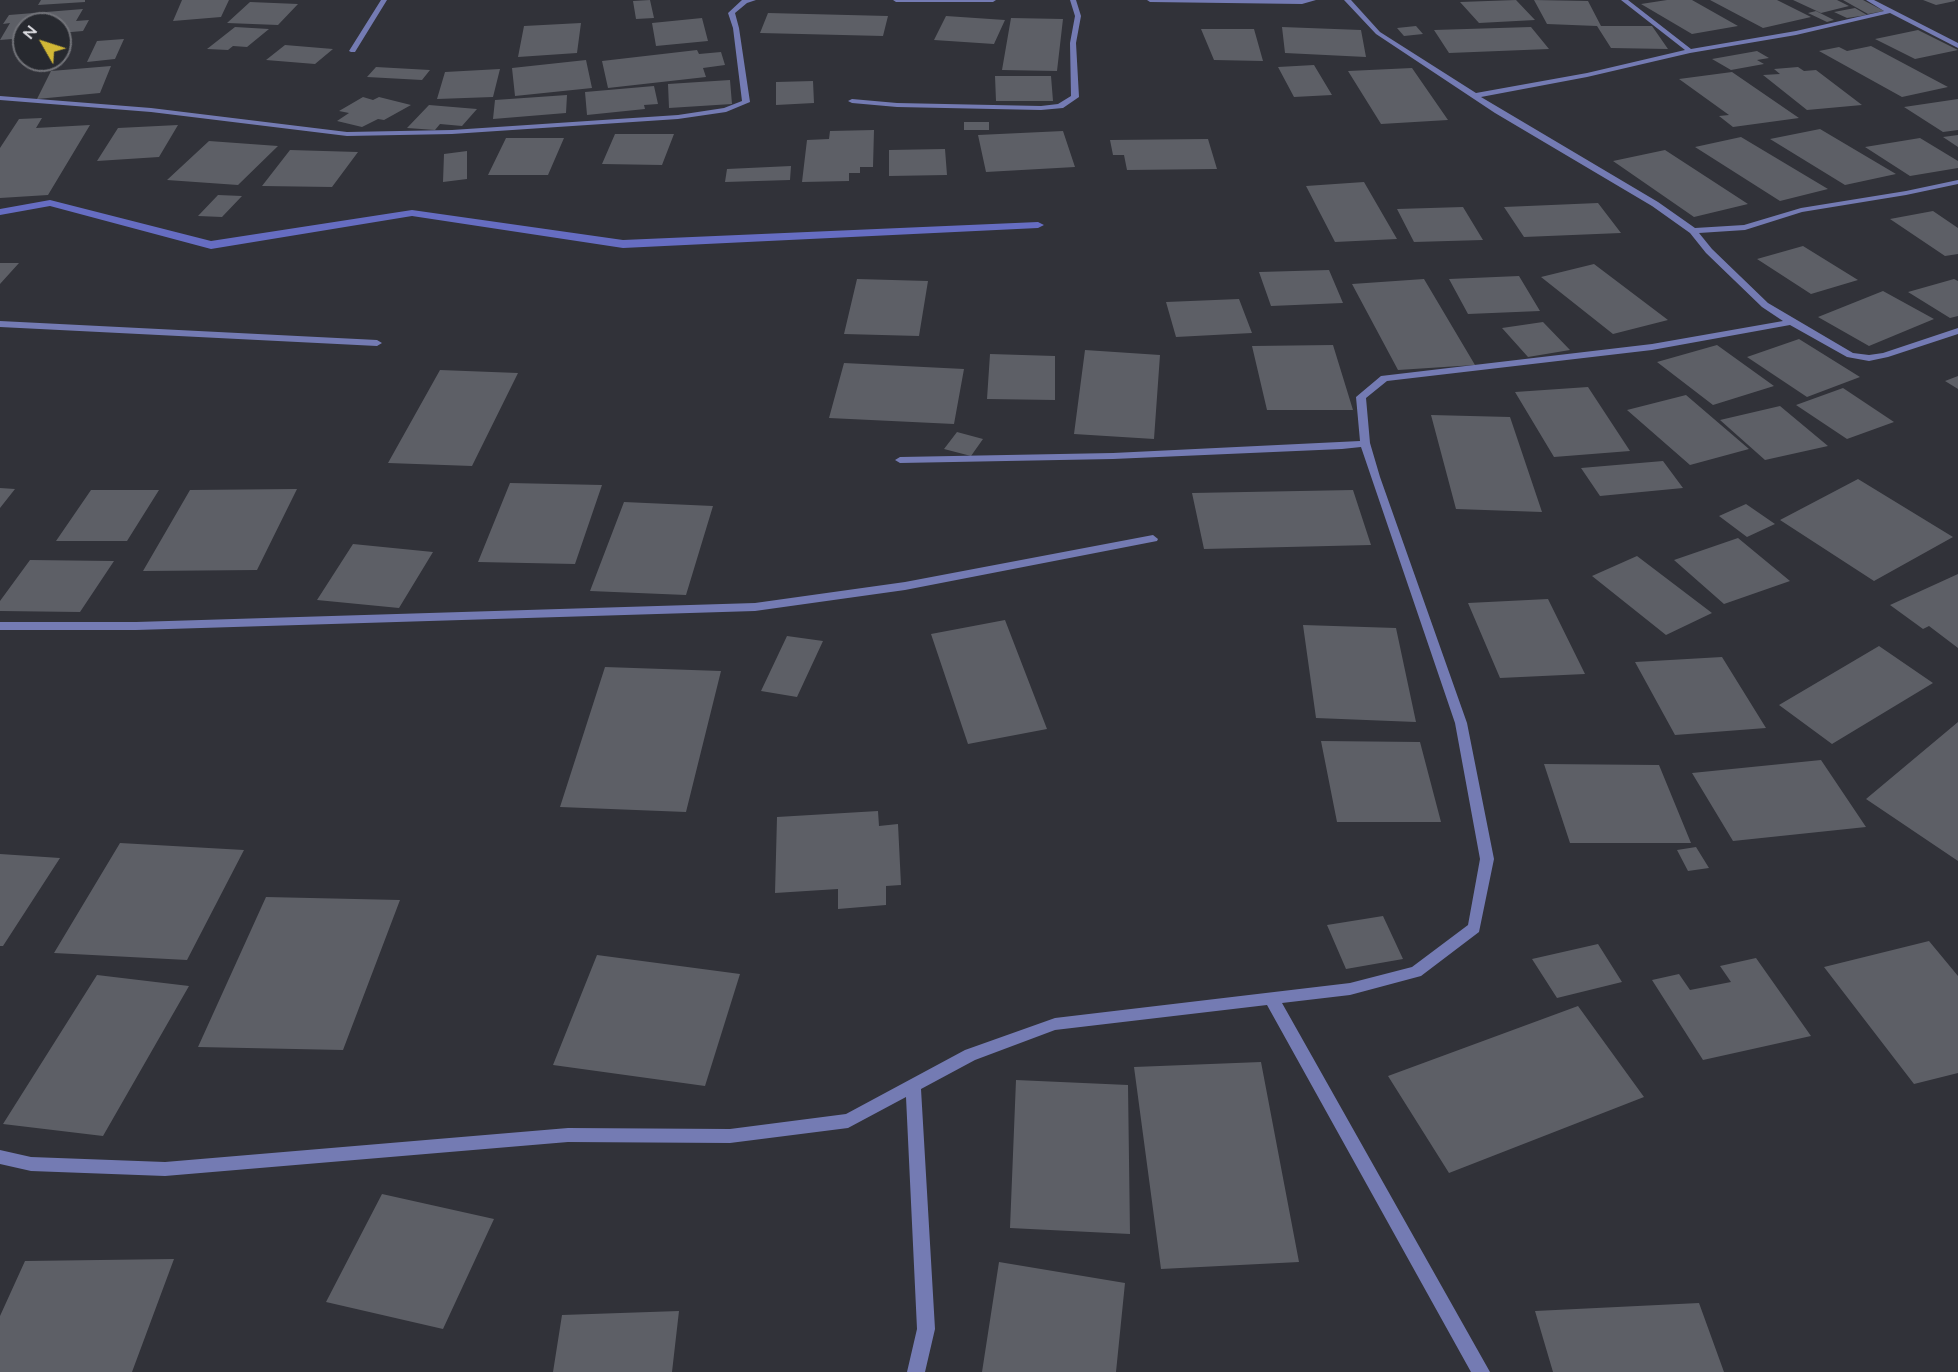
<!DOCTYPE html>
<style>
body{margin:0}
#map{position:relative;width:1958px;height:1372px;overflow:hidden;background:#313239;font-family:Mulish,sans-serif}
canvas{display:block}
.north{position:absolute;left:12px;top:12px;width:60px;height:60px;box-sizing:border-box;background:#27292f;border:2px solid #727379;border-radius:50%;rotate:309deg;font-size:16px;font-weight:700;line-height:24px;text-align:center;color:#e2e2e7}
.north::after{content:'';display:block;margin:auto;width:21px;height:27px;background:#d1b736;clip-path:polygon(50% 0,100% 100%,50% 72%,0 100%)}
</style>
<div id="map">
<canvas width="1958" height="1372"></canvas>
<div class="north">N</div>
</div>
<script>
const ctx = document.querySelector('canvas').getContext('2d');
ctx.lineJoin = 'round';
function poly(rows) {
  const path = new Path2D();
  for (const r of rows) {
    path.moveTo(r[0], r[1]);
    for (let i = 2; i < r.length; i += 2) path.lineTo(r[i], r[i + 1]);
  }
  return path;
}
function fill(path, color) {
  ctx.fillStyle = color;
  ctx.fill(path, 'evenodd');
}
const stream = poly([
 [50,200,211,241,412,210,623,240,1038,222,1044,225,1038,228,623,248,412,216,211,249,50,206,0,215,0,209,50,200]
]);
const building = poly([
 [41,0,85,0,85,2,38,5],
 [182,0,229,0,221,17,173,21],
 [650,0,654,18,636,19,633,1],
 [1516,0,1535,20,1479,23,1460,2],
 [1534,0,1588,1,1601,26,1652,26,1668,49,1611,48,1597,26,1547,24],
 [1667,0,1692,0,1738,26,1692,34,1641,4],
 [1710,0,1777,0,1811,17,1763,28],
 [1793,0,1837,0,1849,6,1821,13],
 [1843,0,1863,0,1884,11,1868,14],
 [1923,0,1955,0,1955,1,1936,5],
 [250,2,298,4,278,25,227,23],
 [1855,8,1867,15,1847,18,1834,12],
 [83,9,76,21,89,20,83,31,60,33,60,24,24,24,24,38,0,40,10,23,3,24,9,15],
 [1816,11,1834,20,1827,22,1808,13],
 [768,13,888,16,883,36,760,33],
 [946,16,1005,20,994,44,934,40],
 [702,18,708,41,656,46,652,23],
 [1011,18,1063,19,1057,71,1002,70],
 [581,23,577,53,518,57,524,26],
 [1416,26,1423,34,1404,36,1397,28],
 [235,27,269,29,247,47,233,46,228,50,207,49],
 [1282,27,1361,30,1366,57,1285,53],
 [1531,27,1549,49,1449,53,1434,30],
 [1201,29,1254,29,1263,61,1214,60],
 [1918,30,1958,50,1915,59,1875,39],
 [124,39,115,59,87,62,97,41],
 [285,45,333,49,315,64,266,60],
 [1871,46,1948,87,1902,97,1819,51,1839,47,1847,51],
 [697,50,699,54,721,52,725,65,703,68,706,77,608,88,602,61],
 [1757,51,1769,58,1757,60,1764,64,1731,70,1712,59],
 [586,60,592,88,515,96,512,68],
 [1314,65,1332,95,1294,97,1278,67],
 [111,66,100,93,37,99,51,71],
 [376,67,430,70,422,80,367,77],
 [1798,67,1804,71,1816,70,1862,105,1807,110,1763,75,1780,74,1774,69],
 [1412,68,1448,120,1381,124,1348,71],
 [500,69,493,97,437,99,445,72],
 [1732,72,1799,118,1733,127,1719,116,1729,115,1679,79],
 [995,76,1051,76,1053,101,996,101],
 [730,80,732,104,669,108,668,84],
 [813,81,814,103,776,105,776,82],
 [654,86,658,104,644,105,645,109,587,115,585,92],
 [567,95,566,113,493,119,495,100],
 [363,97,373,100,379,97,411,105,384,120,378,119,362,127,337,121,349,113,339,111],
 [1958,99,1958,130,1943,132,1904,107],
 [429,105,477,109,462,126,440,124,435,130,407,128],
 [42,118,36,128,90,125,48,195,0,198,0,148,19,119],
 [964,122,989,122,989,130,964,130],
 [178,125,159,157,97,161,118,128],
 [1820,129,1896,174,1845,185,1770,139],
 [874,130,873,167,860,167,860,173,849,173,849,181,802,182,807,140,829,139,830,131],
 [1063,131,1075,167,986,172,978,135],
 [615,134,674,134,662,165,602,164],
 [1958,135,1958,147,1943,137],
 [1741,137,1828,189,1780,201,1695,147],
 [506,138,564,138,548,175,488,175],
 [1920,138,1958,161,1958,168,1910,176,1865,147],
 [1208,139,1217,169,1127,170,1124,155,1113,155,1110,140],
 [209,141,278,146,238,185,167,180],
 [945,149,947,175,889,176,889,150],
 [290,150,358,152,332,187,262,186],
 [1665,150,1748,204,1694,217,1613,161],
 [467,151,467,179,443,182,444,154],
 [791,166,790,180,725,182,727,169],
 [1364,182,1397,239,1335,242,1306,186],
 [218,195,242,196,222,217,198,216],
 [1598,203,1621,233,1524,237,1504,207],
 [1463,207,1483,240,1414,242,1397,209],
 [1933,211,1958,228,1958,254,1945,256,1890,219],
 [1803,246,1858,280,1811,294,1757,259],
 [0,263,19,263,0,284],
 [1594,264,1668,320,1613,334,1541,277],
 [1329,270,1343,303,1271,306,1259,272],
 [1519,276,1540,311,1468,314,1449,279],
 [857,279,928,281,919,336,844,334],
 [1424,279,1475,365,1398,370,1352,284],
 [1954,279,1958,281,1958,316,1950,318,1908,292],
 [1883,291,1934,319,1869,346,1818,317],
 [1239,299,1252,333,1176,337,1166,302],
 [1543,322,1570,350,1528,357,1502,328],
 [1799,339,1860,377,1807,397,1747,357],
 [1333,345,1353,410,1267,410,1252,346],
 [1717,345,1774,386,1713,405,1657,362],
 [1085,350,1160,355,1154,439,1074,434],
 [990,354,1055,356,1055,400,987,399],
 [844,363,964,369,954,424,829,418],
 [440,370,518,373,472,466,388,463],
 [1958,376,1958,389,1945,381],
 [1588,387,1630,451,1554,457,1515,392],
 [1843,388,1894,422,1847,439,1796,405],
 [1686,395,1749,449,1690,465,1627,410],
 [1780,406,1828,446,1765,460,1720,420],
 [1431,415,1510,417,1542,512,1456,509],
 [957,432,983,439,971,456,944,449],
 [1663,461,1683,488,1600,496,1581,468],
 [1858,479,1953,537,1874,581,1780,520],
 [510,483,602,485,575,564,478,562],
 [0,488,15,489,0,508],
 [297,489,257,570,143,571,190,490],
 [91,490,159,490,127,541,56,541],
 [1353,490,1371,545,1204,549,1192,493],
 [624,502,713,506,686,595,590,591],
 [1746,504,1775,524,1747,537,1719,516],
 [1738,538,1790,581,1724,604,1674,560],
 [353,544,433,552,399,608,317,600],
 [1637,556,1712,613,1666,635,1592,576],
 [30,560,114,561,80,612,0,611,0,601],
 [1958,574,1958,648,1929,626,1923,629,1890,605],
 [1548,599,1585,674,1500,678,1468,603],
 [1005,620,1047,729,968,744,931,634],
 [1303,625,1396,628,1416,722,1316,718],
 [787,636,823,641,797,697,761,691],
 [1879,646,1933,683,1832,744,1779,705],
 [1722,657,1766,728,1675,735,1635,662],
 [605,667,721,671,686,812,560,807],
 [1958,722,1958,861,1866,799],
 [1321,741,1420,742,1441,822,1337,822],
 [1821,760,1866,827,1733,841,1692,773],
 [1544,764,1659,765,1691,843,1570,843],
 [878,811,879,826,898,824,901,885,886,886,886,905,838,909,838,889,775,893,777,817],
 [120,843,244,850,187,960,54,953],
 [1696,847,1709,868,1688,871,1677,850],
 [0,854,60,858,3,946,0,946],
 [266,897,400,900,343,1050,198,1047],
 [1383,916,1403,959,1346,969,1327,925],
 [1929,941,1958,976,1958,1073,1914,1084,1824,967],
 [1598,944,1622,982,1557,998,1532,959],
 [597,955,740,974,705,1086,553,1065],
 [1756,958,1811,1036,1703,1060,1652,980,1679,974,1690,990,1731,982,1720,966],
 [97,975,189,986,103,1136,3,1124],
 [1578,1006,1644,1097,1449,1173,1388,1076],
 [1261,1062,1299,1262,1161,1269,1134,1067],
 [1016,1080,1128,1085,1130,1234,1010,1228],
 [382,1194,494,1219,443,1329,326,1302],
 [174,1259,132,1372,0,1372,0,1316,25,1261],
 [999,1262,1125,1283,1116,1372,982,1372],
 [1699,1303,1724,1372,1553,1372,1535,1311],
 [679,1311,672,1372,553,1372,562,1315]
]);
const minor = poly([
 [381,0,387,0,355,52,351,52,349,51,381,0],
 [742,0,756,0,747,3,735,13,739,28,750,102,726,112,678,119,452,134,347,136,151,112,0,100,0,96,151,108,347,132,452,130,678,115,724,108,742,101,733,28,728,13,742,0],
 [893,0,996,0,993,2,896,2,893,0],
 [1070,0,1076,0,1081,16,1076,43,1079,97,1063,108,1041,110,897,107,852,103,848,101,852,99,897,103,1041,106,1058,104,1071,96,1070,43,1075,16,1070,0],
 [1147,0,1316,0,1302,4,1150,2,1147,0],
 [1344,0,1351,0,1380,32,1476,93,1587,73,1685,50,1621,0,1628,0,1691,49,1796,31,1884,11,1866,0,1874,0,1958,43,1958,48,1956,47,1890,13,1796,35,1690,53,1587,77,1481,97,1658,202,1695,228,1744,225,1801,208,1906,191,1958,180,1958,184,1906,195,1802,212,1745,230,1699,233,1712,249,1768,303,1853,353,1869,355,1883,353,1958,328,1958,334,1888,357,1869,361,1847,357,1790,325,1652,350,1387,381,1366,398,1370,443,1380,477,1467,723,1494,859,1479,932,1421,976,1350,995,1282,1003,1490,1372,1471,1372,1267,1005,1055,1030,975,1060,921,1089,935,1329,925,1372,907,1372,917,1329,906,1097,848,1128,730,1143,568,1142,165,1176,31,1171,0,1164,0,1150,31,1157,165,1162,568,1128,730,1129,846,1114,965,1050,1055,1018,1350,983,1412,967,1468,925,1480,859,1455,723,1361,447,1342,449,1113,459,900,463,895,460,900,457,1113,453,1360,441,1356,397,1381,376,1652,344,1783,321,1762,307,1706,253,1690,233,1652,206,1495,113,1376,34,1344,0],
 [0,321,377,340,382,343,377,346,0,327,0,321],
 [1153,535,1158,539,1157,541,905,590,755,611,136,630,0,630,0,622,136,622,755,603,905,582,1153,535]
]);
fill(stream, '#666dc2');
fill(building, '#5d5f66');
fill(minor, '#747bb3');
</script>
